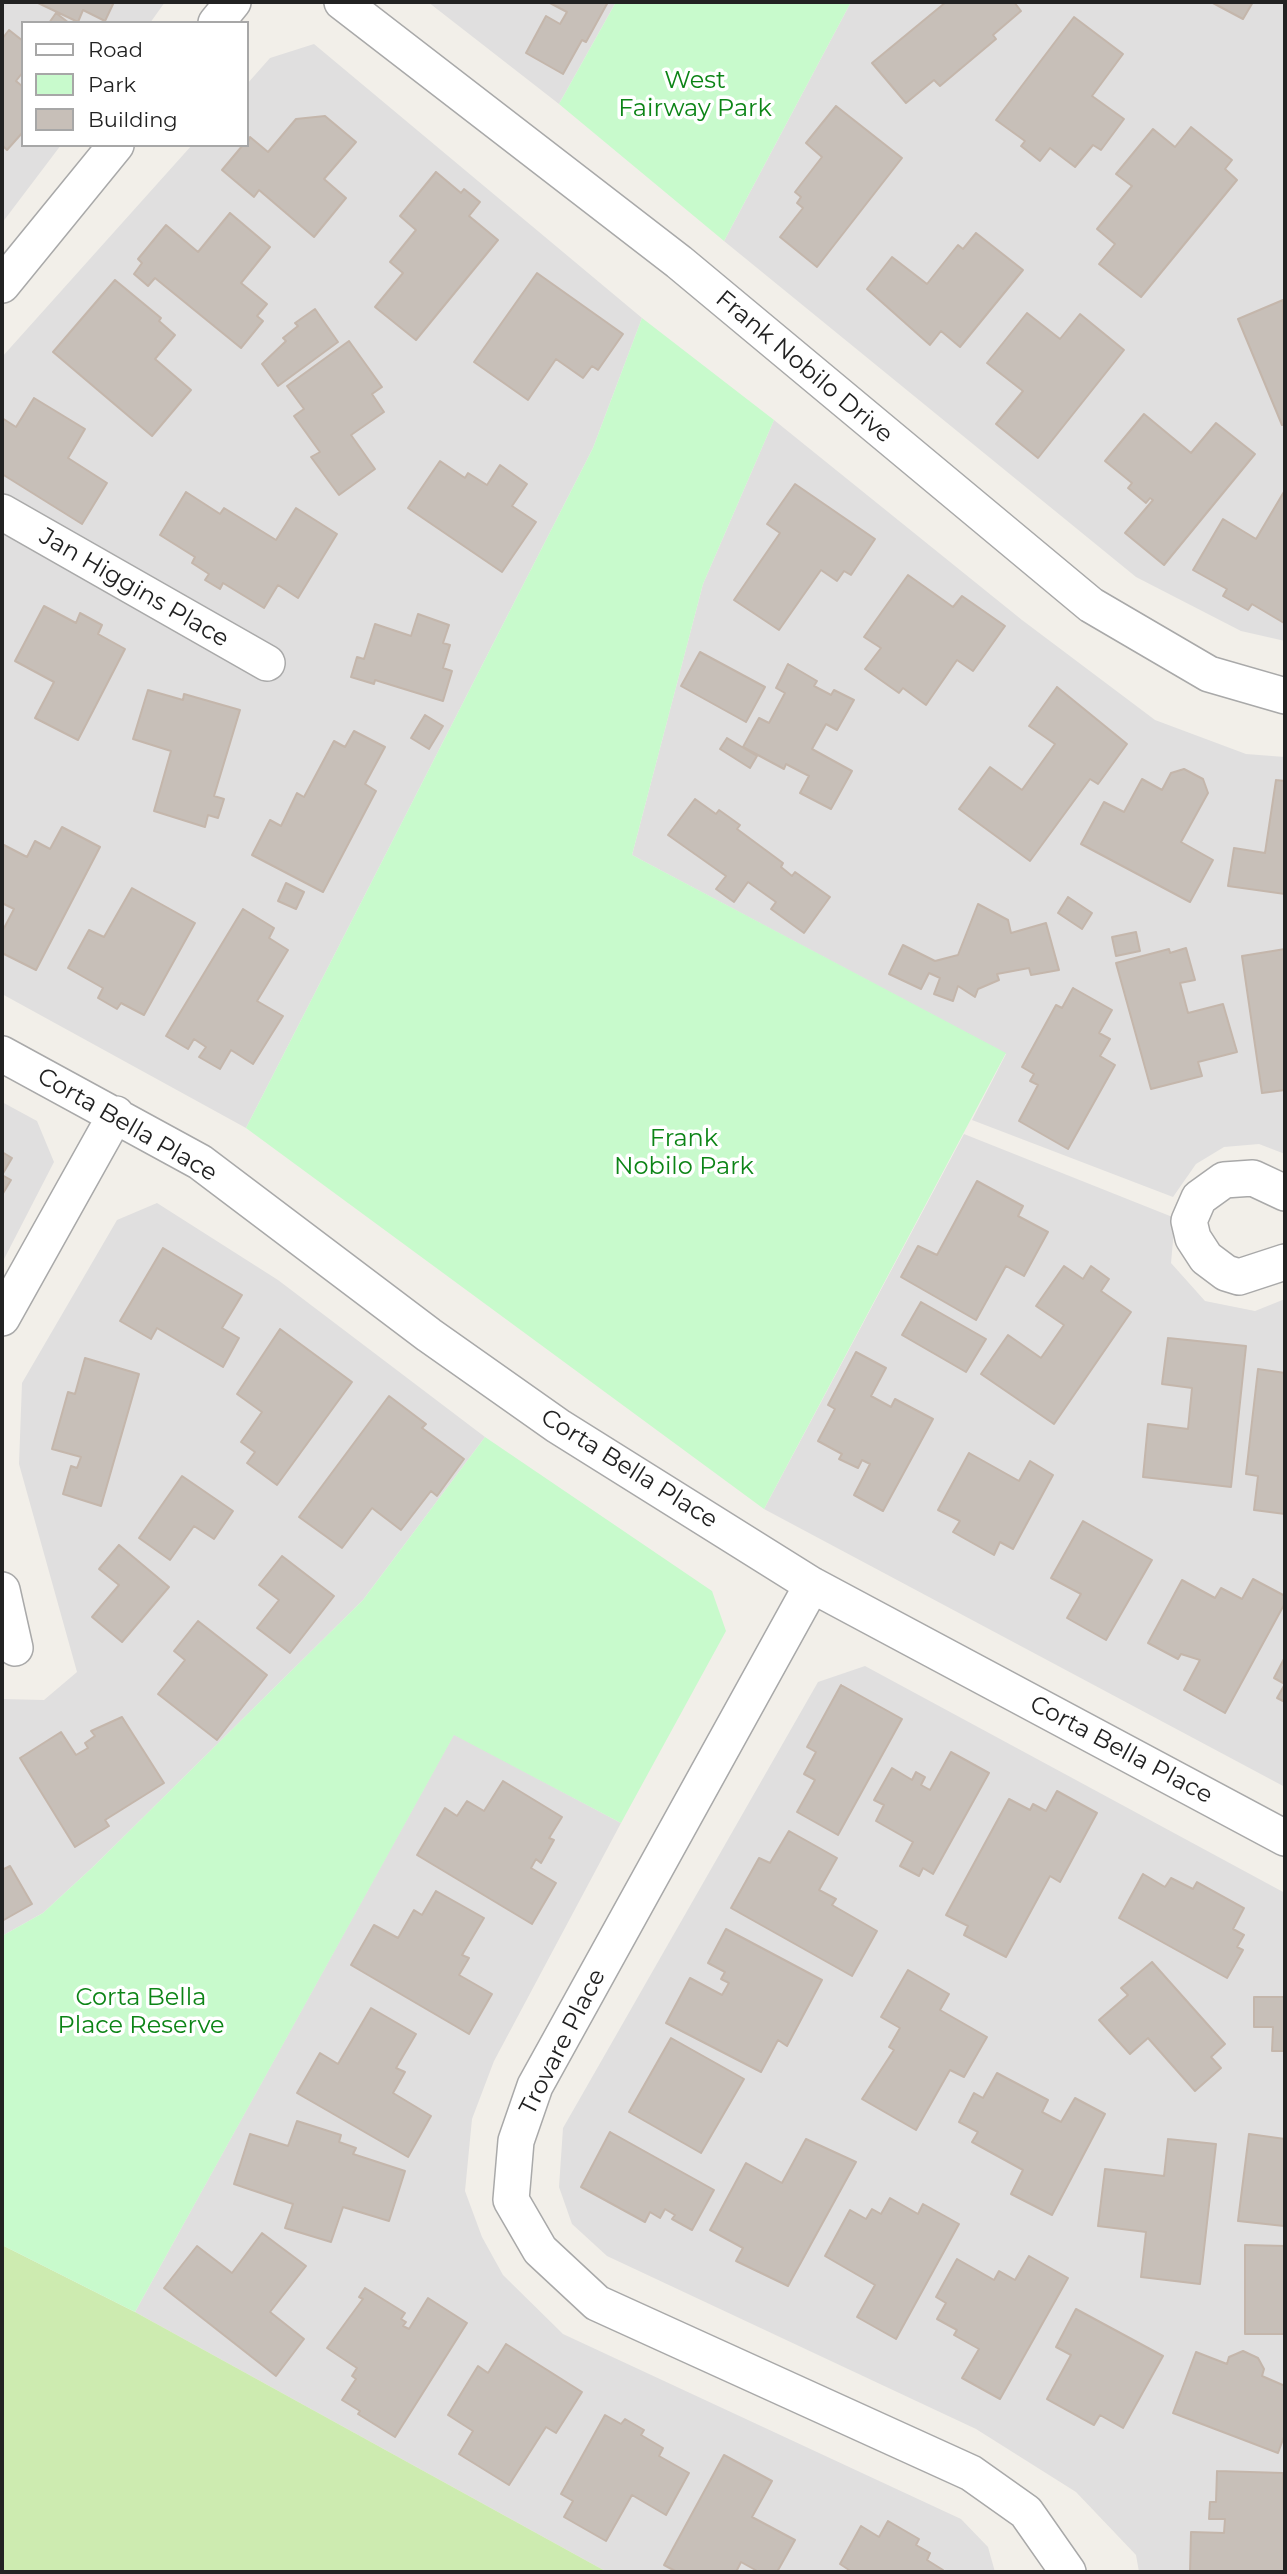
<!DOCTYPE html>
<style>
body{margin:0}
#map{position:relative;width:1287px;height:2574px;overflow:hidden;background:#f2efe9;font-family:Montserrat,sans-serif}
canvas{display:block}
.frame{position:absolute;inset:0;border:4px solid #222;pointer-events:none}
.legend{position:absolute;left:21px;top:21px;width:228px;height:126px;box-sizing:border-box;background:#fff;border:2px solid #a7a7a7;margin:0;padding:9px 12px;list-style:none;font-size:21px;color:#222}
.legend li{display:flex;align-items:center;gap:14px;height:35px}
.legend b{width:35px;border:2px solid #a7a7a7}
</style>
<div id="map">
<canvas width="1287" height="2574"></canvas>
<div class="frame"></div>
<ul class="legend">
<li><b style="height:9px;background:#fff"></b>Road</li>
<li><b style="height:19px;background:#c8facc"></b>Park</li>
<li><b style="height:19px;background:#c7bfb8"></b>Building</li>
</ul>
</div>
<script>
const ctx = document.querySelector('canvas').getContext('2d');
ctx.lineJoin = 'round';
function fill(path, color) {
  ctx.fillStyle = color;
  ctx.fill(path, 'evenodd');
}
function poly(rows) {
  const path = new Path2D();
  for (const r of rows) {
    path.moveTo(r[0], r[1]);
    for (let i = 2; i < r.length; i += 2) path.lineTo(r[i], r[i + 1]);
  }
  return path;
}
function trace(path, color, width, dash) {
  ctx.strokeStyle = color;
  ctx.lineWidth = width;
  ctx.lineCap = dash ? 'butt' : 'round';
  ctx.setLineDash(dash || []);
  ctx.stroke(path);
}
function label(font, color, halo, rows, align = 'center') {
  ctx.font = font + ' Montserrat,sans-serif';
  ctx.lineWidth = 7;
  ctx.setLineDash([]);
  ctx.textBaseline = 'middle';
  ctx.strokeStyle = halo;
  ctx.fillStyle = color;
  for (const [text, x, y, turn = 0] of rows) {
    ctx.save();
    ctx.translate(x, y);
    ctx.rotate((+turn || 0) * Math.PI / 180);
    ctx.textAlign = isNaN(turn) ? turn : align;
    if (halo) ctx.strokeText(text, 0, 0);
    ctx.fillText(text, 0, 0);
    ctx.restore();
  }
}
const residential = poly([
 [2,2,165,2,150,23,23,23,23,145,61,145,2,223],
 [428,2,616,2,559,104],
 [851,2,1285,2,1285,641,1241,631,1136,577,724,241],
 [314,44,642,318,593,448,246,1128,2,994,2,357,192,145,247,145,247,84,270,58],
 [774,420,1022,620,1155,720,1246,754,1285,757,1285,1154,1259,1144,1224,1147,1196,1164,1173,1197,972,1120,1006,1054,632,855,703,584],
 [2,1102,37,1121,54,1162,2,1263],
 [964,1134,1175,1218,1171,1263,1205,1301,1255,1311,1285,1299,1285,1787,764,1509],
 [157,1203,278,1280,485,1437,363,1600,94,1866,43,1913,2,1936,2,1699,44,1700,77,1672,19,1464,22,1383,117,1220],
 [865,1666,1285,1893,1285,2572,1139,2572,1136,2555,1076,2492,976,2429,607,2256,572,2224,559,2187,563,2128,818,1682],
 [454,1734,621,1823,494,2061,472,2119,465,2191,482,2237,503,2275,563,2334,961,2519,988,2547,995,2572,607,2572,135,2312]
]);
const grass = poly([
 [2,2245,135,2312,607,2572,2,2572]
]);
const park = poly([
 [616,2,851,2,724,241,559,104],
 [642,318,774,420,703,584,632,855,1006,1053,764,1509,246,1128,593,448],
 [485,1437,712,1591,726,1631,621,1823,454,1735,135,2312,2,2245,2,1936,43,1913,94,1866,363,1600]
]);
const building = poly([
 [36,2,114,2,105,21,83,10,78,22,36,2],
 [548,2,608,2,586,42,582,40,563,74,526,53,546,16,560,24,567,12,548,2],
 [946,2,1014,2,1021,11,993,35,996,39,940,86,934,80,906,103,872,63,946,2],
 [1211,2,1253,2,1243,19,1211,2],
 [56,13,69,23,49,23,56,13],
 [1074,17,1123,54,1092,96,1124,119,1101,150,1093,145,1075,167,1050,148,1040,161,1021,146,1025,141,996,120,1074,17],
 [9,30,23,41,23,72,16,81,23,87,23,132,7,150,2,145,2,39,9,30],
 [836,106,902,158,817,267,780,237,803,208,797,203,801,197,795,192,822,157,806,143,836,106],
 [325,116,356,142,324,179,346,198,314,237,259,190,254,197,222,170,243,145,247,145,250,137,268,152,296,119,325,116],
 [1191,127,1232,160,1225,169,1237,180,1141,297,1099,264,1115,244,1097,229,1132,186,1116,174,1153,129,1175,147,1191,127],
 [436,172,461,193,464,189,480,202,469,216,498,240,416,340,375,307,403,273,390,262,416,230,400,216,436,172],
 [230,213,270,247,241,283,267,304,257,316,263,321,241,348,155,278,148,286,134,274,142,263,138,259,166,225,198,252,230,213],
 [976,233,1023,270,960,347,941,331,930,345,867,289,892,257,927,284,958,245,963,249,976,233],
 [537,273,623,334,598,370,592,366,583,378,556,359,528,400,474,362,537,273],
 [115,280,161,318,159,321,175,335,155,359,191,390,152,436,53,352,115,280],
 [1283,300,1285,424,1282,425,1238,319,1283,300],
 [315,309,338,342,278,386,262,364,286,341,283,338,298,326,295,323,315,309],
 [1027,313,1060,339,1080,314,1124,350,1038,458,996,424,1023,391,987,363,1027,313],
 [349,341,382,387,372,394,384,412,351,435,375,469,339,495,311,457,320,452,294,416,304,409,287,386,349,341],
 [34,398,85,429,68,458,107,483,82,524,2,474,2,418,16,427,34,398],
 [1144,414,1191,453,1216,423,1255,454,1164,565,1125,533,1153,500,1150,498,1146,503,1128,488,1132,483,1105,461,1144,414],
 [440,461,465,478,468,473,487,485,500,465,527,484,512,506,536,522,502,572,408,508,440,461],
 [795,484,875,539,851,575,844,571,837,581,821,570,779,630,734,600,780,533,767,524,795,484],
 [1285,490,1285,620,1284,623,1252,604,1248,610,1223,596,1227,589,1193,570,1223,519,1256,539,1285,490],
 [186,492,220,514,224,508,276,540,296,508,337,534,298,598,278,585,264,608,223,583,220,589,205,580,209,574,192,563,195,557,160,535,186,492],
 [908,575,953,607,962,596,1005,626,973,671,957,660,926,705,903,688,899,693,865,669,881,648,864,637,908,575],
 [44,606,76,623,80,613,102,625,98,634,125,649,78,740,35,718,54,682,15,661,44,606],
 [418,614,449,625,443,643,450,645,443,668,452,671,443,701,375,680,374,684,351,677,357,657,364,659,375,624,411,636,418,614],
 [700,652,765,687,746,722,681,686,700,652],
 [788,664,817,681,814,686,831,695,834,690,854,700,837,730,826,724,812,749,852,771,831,809,800,793,809,776,786,764,784,769,743,747,759,718,769,723,785,693,776,688,788,664],
 [1057,687,1127,744,1098,784,1090,779,1030,861,959,809,990,767,1022,790,1055,744,1029,726,1057,687],
 [148,690,183,700,184,694,240,710,214,796,224,799,218,818,208,815,205,827,154,811,171,751,133,739,148,690],
 [425,715,443,726,429,749,411,738,425,715],
 [354,731,385,747,365,784,376,791,323,892,252,855,270,820,281,826,297,793,304,797,334,741,345,747,354,731],
 [727,738,757,756,750,768,720,749,727,738],
 [1184,769,1203,779,1208,793,1181,842,1213,860,1190,902,1081,844,1104,802,1124,812,1142,779,1162,790,1171,773,1184,769],
 [1276,780,1285,781,1285,894,1228,886,1234,848,1265,853,1276,780],
 [695,799,716,814,719,810,740,825,737,829,783,863,781,867,792,876,795,872,830,897,804,933,771,909,776,902,748,882,734,902,716,889,726,876,668,835,695,799],
 [62,827,100,847,36,970,2,953,2,932,14,909,2,903,2,844,27,857,35,841,50,849,62,827],
 [286,883,304,892,296,909,278,901,286,883],
 [132,888,195,923,144,1015,121,1003,117,1009,98,998,103,988,68,968,89,930,104,937,132,888],
 [1068,897,1092,913,1082,929,1058,913,1068,897],
 [978,904,1008,920,1011,933,1046,923,1059,970,1031,975,1029,968,997,974,999,980,978,989,975,997,958,986,953,1001,934,994,940,978,929,973,921,989,889,974,903,945,935,961,958,955,978,904],
 [243,909,274,928,269,938,288,950,257,1001,283,1016,253,1064,231,1050,220,1069,199,1057,206,1047,194,1039,188,1049,166,1036,243,909],
 [1136,932,1140,951,1116,956,1112,937,1136,932],
 [1186,948,1195,980,1180,983,1188,1013,1223,1004,1237,1052,1198,1062,1202,1076,1151,1089,1116,963,1169,949,1170,953,1186,948],
 [1285,949,1285,1090,1262,1093,1242,956,1285,949],
 [1073,988,1112,1010,1099,1033,1110,1039,1100,1056,1115,1065,1068,1149,1019,1121,1038,1085,1030,1081,1034,1074,1022,1067,1056,1005,1062,1008,1073,988],
 [2,1152,12,1158,2,1175,11,1180,2,1195,2,1152],
 [977,1181,1023,1206,1018,1216,1048,1232,1024,1276,1006,1266,976,1320,901,1277,918,1246,937,1255,977,1181],
 [163,1248,242,1295,222,1328,239,1338,223,1367,157,1328,151,1339,120,1321,163,1248],
 [1064,1266,1083,1279,1091,1266,1109,1279,1101,1291,1131,1312,1054,1424,981,1374,1008,1335,1041,1358,1064,1325,1036,1306,1064,1266],
 [921,1302,986,1339,966,1372,902,1335,921,1302],
 [280,1329,352,1382,277,1485,247,1463,255,1452,241,1442,262,1412,237,1394,280,1329],
 [1168,1338,1246,1346,1231,1487,1143,1477,1148,1424,1188,1429,1192,1388,1162,1384,1168,1338],
 [856,1352,886,1368,871,1396,891,1407,895,1399,933,1419,883,1511,854,1495,870,1464,862,1460,858,1468,839,1459,842,1454,818,1441,835,1409,828,1405,856,1352],
 [85,1358,139,1374,101,1506,63,1494,71,1466,77,1468,81,1457,52,1449,68,1392,75,1394,85,1358],
 [1258,1369,1285,1373,1285,1514,1254,1510,1258,1476,1246,1474,1258,1369],
 [389,1396,426,1424,422,1428,464,1459,437,1496,431,1491,401,1530,372,1508,342,1548,299,1517,389,1396],
 [969,1453,1019,1481,1030,1461,1053,1475,1013,1549,1000,1542,994,1555,953,1532,960,1521,938,1510,969,1453],
 [182,1476,233,1511,214,1539,194,1526,170,1560,139,1538,182,1476],
 [1083,1521,1152,1560,1106,1640,1067,1618,1081,1594,1051,1578,1083,1521],
 [119,1545,169,1587,122,1642,92,1617,119,1585,99,1569,119,1545],
 [282,1556,334,1596,290,1653,257,1628,279,1600,259,1585,282,1556],
 [1253,1579,1285,1596,1285,1603,1225,1713,1184,1690,1200,1660,1181,1654,1178,1659,1148,1643,1182,1580,1215,1598,1221,1588,1242,1599,1253,1579],
 [198,1621,267,1675,217,1740,158,1694,185,1660,174,1651,198,1621],
 [1285,1657,1285,1702,1277,1698,1285,1684,1274,1678,1285,1657],
 [841,1685,902,1719,838,1835,797,1812,815,1780,804,1774,816,1752,807,1747,841,1685],
 [122,1717,164,1783,105,1820,109,1826,75,1847,20,1758,61,1732,76,1755,88,1748,85,1743,95,1736,91,1731,122,1717],
 [951,1752,989,1773,933,1874,923,1868,919,1876,900,1866,913,1842,876,1821,884,1805,874,1800,892,1768,912,1780,916,1772,925,1777,921,1785,930,1790,951,1752],
 [503,1781,562,1817,549,1838,554,1840,541,1863,536,1859,531,1868,556,1883,532,1924,417,1855,445,1808,457,1816,467,1801,484,1811,503,1781],
 [1057,1791,1097,1813,1060,1882,1050,1876,1006,1957,964,1935,968,1926,946,1915,1009,1799,1030,1810,1033,1804,1046,1811,1057,1791],
 [789,1831,837,1858,819,1890,836,1899,832,1905,877,1931,852,1976,731,1908,759,1858,770,1863,789,1831],
 [10,1866,32,1904,2,1921,2,1870,10,1866],
 [1143,1874,1165,1887,1171,1878,1193,1889,1197,1882,1244,1908,1233,1929,1244,1935,1237,1947,1243,1950,1227,1978,1119,1918,1143,1874],
 [436,1891,484,1918,462,1955,469,1958,459,1975,492,1994,469,2034,351,1965,374,1925,398,1938,414,1910,422,1915,436,1891],
 [726,1929,822,1980,787,2046,778,2040,761,2072,666,2023,690,1978,722,1995,729,1983,721,1979,725,1972,708,1963,726,1929],
 [1152,1962,1225,2044,1211,2057,1221,2068,1195,2091,1148,2038,1130,2054,1099,2020,1128,1995,1121,1988,1152,1962],
 [908,1970,949,1994,940,2010,987,2037,964,2077,950,2070,916,2130,862,2099,894,2050,889,2047,900,2028,881,2017,908,1970],
 [1254,1997,1285,1997,1285,2051,1272,2051,1273,2027,1254,2027,1254,1997],
 [371,2008,416,2034,396,2068,405,2072,393,2093,431,2116,408,2157,297,2093,320,2053,338,2064,371,2008],
 [671,2038,744,2079,701,2153,629,2112,671,2038],
 [997,2073,1048,2100,1042,2112,1061,2122,1075,2098,1105,2114,1052,2215,1011,2194,1023,2170,972,2142,978,2132,959,2122,974,2093,983,2098,997,2073],
 [297,2121,341,2135,339,2142,356,2148,353,2154,405,2171,389,2221,343,2207,331,2242,285,2228,293,2204,234,2184,250,2134,288,2146,297,2121],
 [610,2132,714,2190,692,2230,672,2219,675,2215,665,2209,660,2218,650,2212,645,2222,581,2187,610,2132],
 [1249,2134,1285,2139,1284,2226,1238,2221,1249,2134],
 [806,2139,856,2162,788,2286,736,2261,743,2248,710,2230,746,2163,782,2183,806,2139],
 [1168,2139,1216,2144,1200,2284,1141,2277,1146,2232,1098,2226,1105,2169,1164,2176,1168,2139],
 [890,2198,918,2214,923,2204,959,2224,896,2339,857,2317,875,2285,825,2256,850,2210,866,2219,872,2209,881,2214,890,2198],
 [262,2233,306,2266,270,2312,304,2339,276,2376,164,2288,197,2246,232,2273,262,2233],
 [1245,2245,1285,2246,1285,2334,1245,2334,1245,2245],
 [1029,2256,1068,2278,1000,2399,962,2378,979,2349,954,2335,957,2330,937,2319,946,2303,936,2297,957,2259,994,2280,999,2271,1015,2280,1029,2256],
 [365,2288,405,2313,401,2319,406,2322,403,2326,409,2329,428,2298,467,2323,395,2437,358,2414,360,2411,342,2400,356,2379,352,2376,357,2368,327,2348,363,2299,359,2297,365,2288],
 [1076,2309,1163,2356,1123,2428,1100,2415,1094,2425,1047,2399,1071,2355,1056,2347,1076,2309],
 [506,2344,582,2392,556,2433,546,2427,509,2485,459,2454,473,2431,448,2415,478,2366,488,2373,506,2344],
 [1243,2351,1258,2358,1264,2369,1262,2376,1285,2386,1285,2434,1278,2453,1173,2413,1196,2352,1227,2364,1229,2357,1243,2351],
 [605,2415,621,2424,625,2419,644,2430,641,2435,663,2448,659,2456,689,2473,666,2515,632,2495,606,2541,564,2517,573,2501,561,2494,605,2415],
 [724,2455,772,2481,752,2517,795,2540,777,2572,759,2572,741,2562,736,2572,677,2572,664,2565,724,2455],
 [1217,2471,1283,2473,1285,2572,1190,2572,1191,2532,1224,2533,1225,2519,1209,2519,1210,2502,1216,2502,1217,2471],
 [888,2521,919,2539,916,2545,930,2553,927,2560,943,2570,941,2572,852,2572,840,2564,861,2526,879,2537,888,2521]
]);
const minor = poly([
 [342,2,679,262,1091,605,1209,674,1285,696],
 [216,23,233,2],
 [2,285,116,145],
 [2,512,267,663],
 [2,1054,200,1162,429,1335,558,1426,812,1585,1285,1838],
 [1285,1193,1253,1178,1224,1180,1199,1198,1189,1221,1193,1238,1206,1258,1226,1273,1239,1277,1285,1262],
 [2,1318,116,1114],
 [812,1585,535,2086,516,2141,511,2200,540,2250,597,2303,971,2473,1026,2512,1068,2572],
 [2,1590,15,1648]
]);
const parkNames = [
 ["West",695,81],
 ["Fairway Park",695,109],
 ["Frank",684,1139],
 ["Nobilo Park",684,1167],
 ["Corta Bella",141,1998],
 ["Place Reserve",141,2026]
];
const streetNames = [
 ["Frank Nobilo Drive",804,367,40],
 ["Jan Higgins Place",134,588,30],
 ["Corta Bella Place",127,1125,30],
 ["Corta Bella Place",629,1469,32],
 ["Corta Bella Place",1121,1750,28],
 ["Trovare Place",563,2042,-63]
];
fill(residential, '#e0dfdf');
fill(grass, '#cdebb0');
fill(park, '#c8facc');
fill(building, '#c7bfb8');
trace(building, '#c4b6ab', 2);
trace(minor, '#a9a9a9', 38);
trace(minor, '#fff', 35);
label('24px', '#0c8416', '#fff', parkNames);
label('24px', '#222', '#fff', streetNames);
</script>
